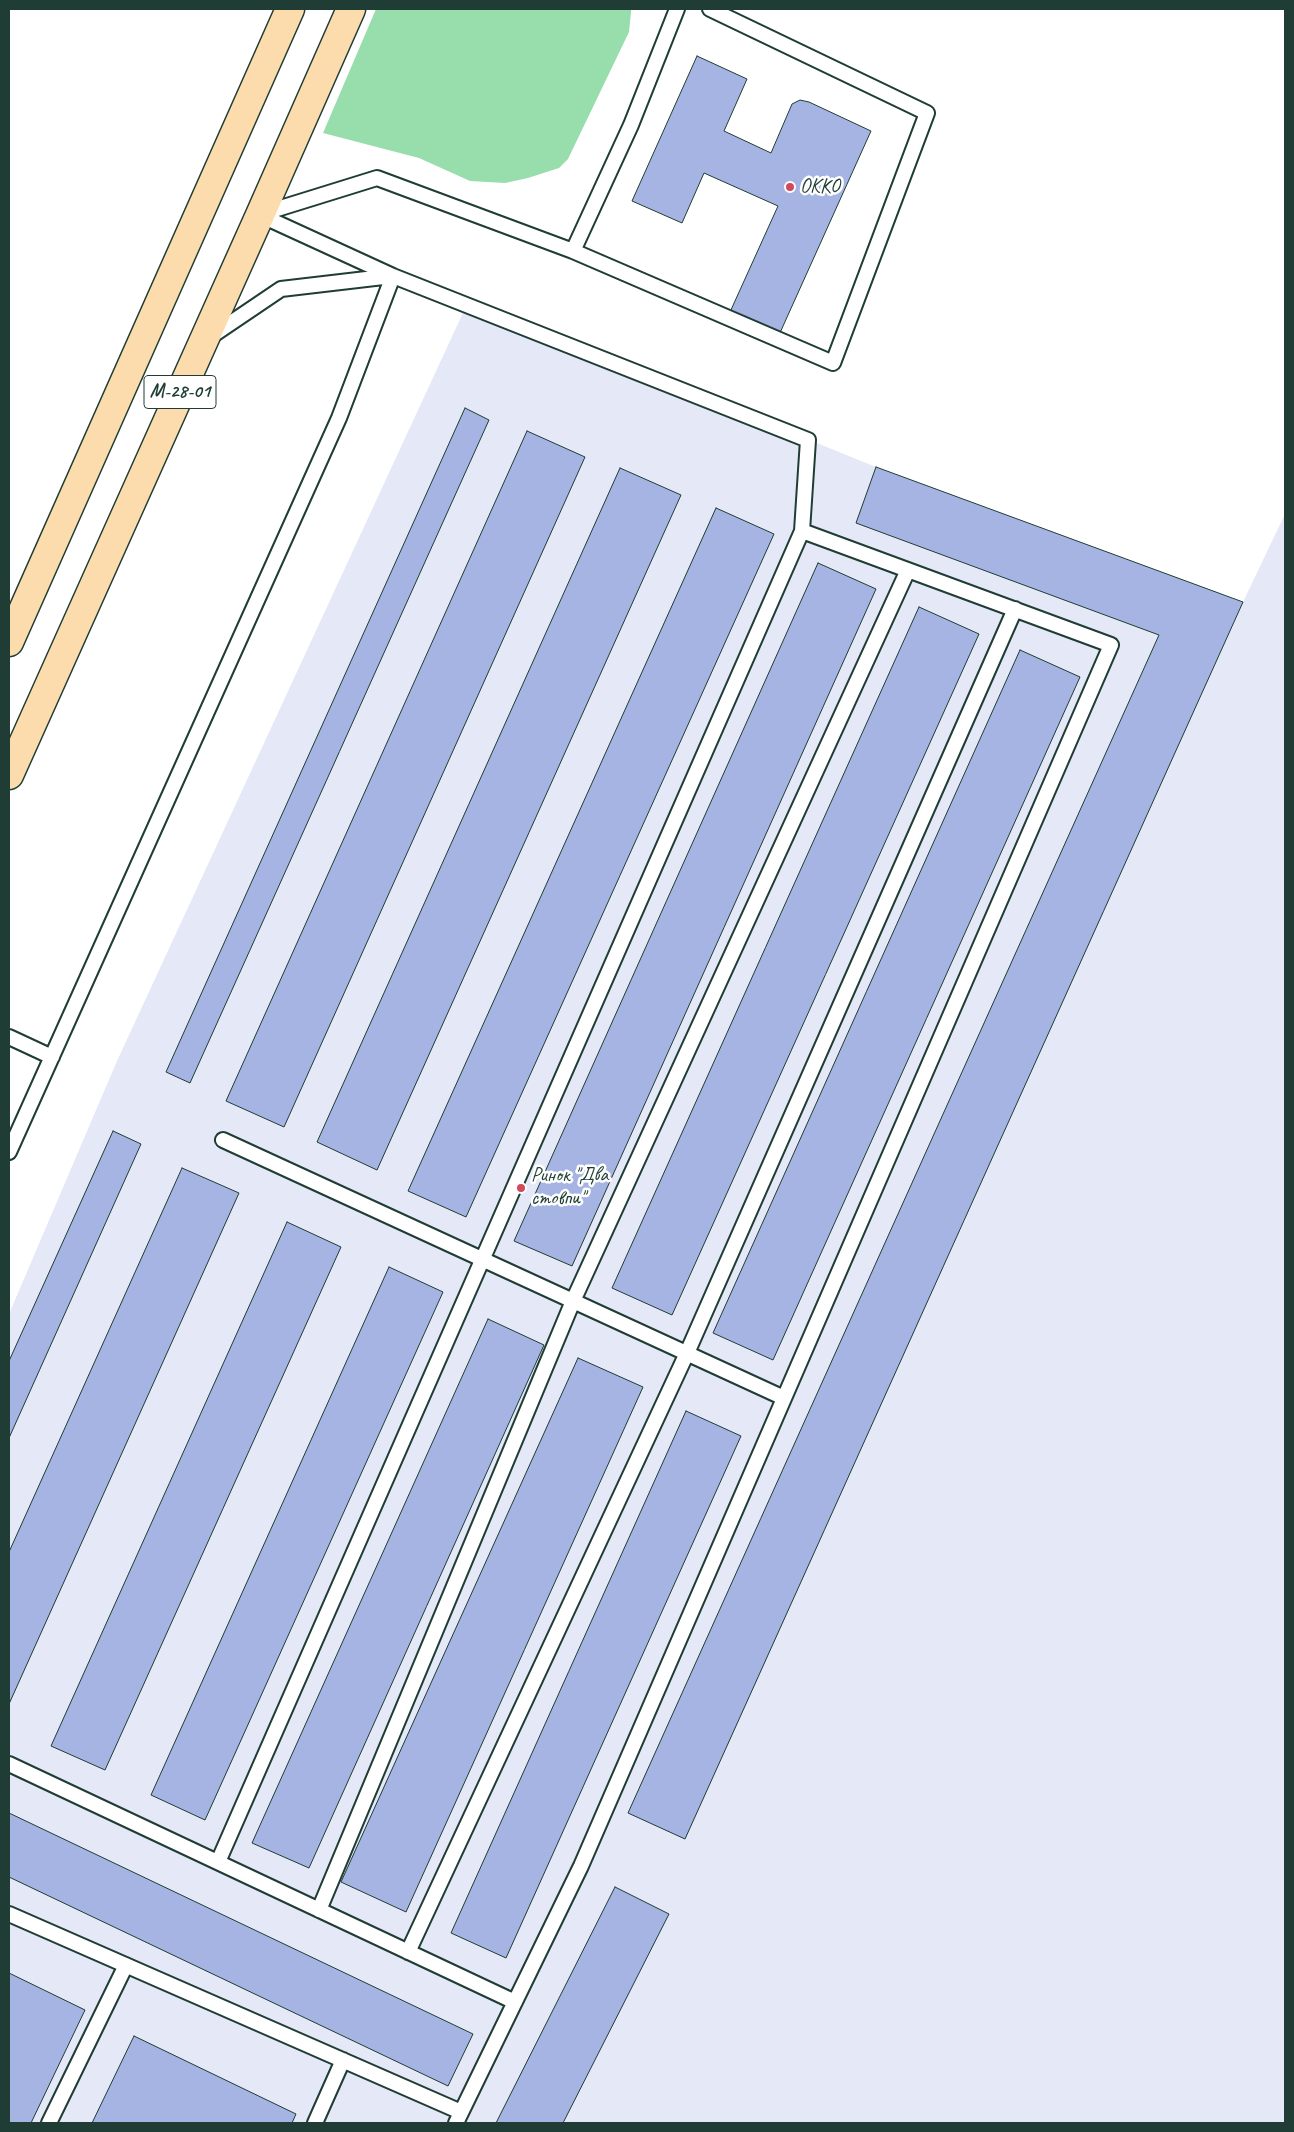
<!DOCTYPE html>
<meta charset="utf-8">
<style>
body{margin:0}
#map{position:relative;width:1294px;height:2132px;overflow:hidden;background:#fff;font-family:Caveat,sans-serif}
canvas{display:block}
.frame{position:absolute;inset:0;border:10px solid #1f3d34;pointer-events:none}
</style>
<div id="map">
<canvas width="1294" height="2132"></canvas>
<div class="frame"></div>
</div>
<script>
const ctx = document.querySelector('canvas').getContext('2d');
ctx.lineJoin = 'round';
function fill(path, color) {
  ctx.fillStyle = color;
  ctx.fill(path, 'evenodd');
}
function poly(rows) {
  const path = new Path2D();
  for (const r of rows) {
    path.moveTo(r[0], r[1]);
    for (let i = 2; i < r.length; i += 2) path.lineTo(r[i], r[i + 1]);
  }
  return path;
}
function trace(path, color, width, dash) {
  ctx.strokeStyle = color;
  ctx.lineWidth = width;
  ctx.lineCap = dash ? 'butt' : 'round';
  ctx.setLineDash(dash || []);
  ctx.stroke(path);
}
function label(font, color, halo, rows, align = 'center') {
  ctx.font = font + ' Caveat,sans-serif';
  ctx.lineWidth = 5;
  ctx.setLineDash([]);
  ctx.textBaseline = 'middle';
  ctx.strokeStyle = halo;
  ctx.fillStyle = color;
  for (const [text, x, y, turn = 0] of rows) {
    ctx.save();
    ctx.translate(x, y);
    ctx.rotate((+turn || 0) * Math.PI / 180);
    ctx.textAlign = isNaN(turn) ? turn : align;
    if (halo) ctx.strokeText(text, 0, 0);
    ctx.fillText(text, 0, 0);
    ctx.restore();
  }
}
const built = poly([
 [468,302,876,467,1243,602,1285,514,1285,2123,9,2123,9,1314,117,1061]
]);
const green = poly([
 [376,9,631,9,631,12,629,32,568,159,559,168,528,178,505,183,470,181,419,158,323,133]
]);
const building = poly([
 [697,56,747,79,724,131,771,153,792,104,800,100,809,102,871,131,779,335,730,312,778,206,704,173,682,223,632,201,697,56],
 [465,408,489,420,190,1083,166,1072,465,408],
 [527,431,585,457,284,1127,226,1101,527,431],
 [876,467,1243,602,685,1839,628,1813,1159,635,856,523,876,467],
 [620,468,681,495,377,1170,317,1142,620,468],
 [716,508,774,534,466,1217,408,1191,716,508],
 [818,563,876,589,572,1266,514,1241,818,563],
 [919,607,979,634,672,1315,612,1288,919,607],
 [1020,650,1080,677,773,1360,713,1333,1020,650],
 [113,1131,141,1144,9,1438,9,1361,113,1131],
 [182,1168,239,1193,9,1704,9,1552,182,1168],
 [287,1222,341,1247,105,1770,51,1746,287,1222],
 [389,1267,443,1292,205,1820,151,1795,389,1267],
 [488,1319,544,1345,309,1868,252,1843,488,1319],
 [578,1358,643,1387,406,1912,341,1882,578,1358],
 [686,1411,741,1436,506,1958,451,1933,686,1411],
 [9,1813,473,2034,448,2086,9,1877,9,1813],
 [615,1887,669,1914,563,2123,496,2123,615,1887],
 [9,1973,85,2010,31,2123,9,2123,9,1973],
 [134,2036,296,2114,292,2123,92,2123,134,2036]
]);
const lane = poly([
 [261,214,377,178,573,251,631,125,677,9],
 [260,215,393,276,808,440,802,531,1111,645,581,1866,456,2123],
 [573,251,833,363,927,113,710,9],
 [210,337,281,289,392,276],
 [9,1037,52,1057],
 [223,1140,784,1398],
 [9,1152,339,418,393,276],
 [9,1764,515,2002],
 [218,1862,802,531],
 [319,1910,573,1301,908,570],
 [9,1914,461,2112],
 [408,1952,687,1353,1015,609],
 [49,2123,126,1965],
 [315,2123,343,2060]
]);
const highway = poly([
 [9,642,290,9],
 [9,775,260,215,351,9]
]);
const markers = [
 [790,187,5,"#d1495b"],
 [521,1188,5,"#d1495b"]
];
const shields = [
 [180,392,72]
];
const shieldNames = [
 ["М-28-01",180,392]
];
const poiNames = [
 ["ОККО",800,187],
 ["Ринок \"Два",531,1176],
 ["стовпи\"",531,1199]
];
fill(built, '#e4e8f7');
fill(green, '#97deac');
fill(building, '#a6b4e3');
trace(building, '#1f3d34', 1);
trace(lane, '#1f3d34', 18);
trace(highway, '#1f3d34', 31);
trace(lane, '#fff', 14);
trace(highway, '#fcdcac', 28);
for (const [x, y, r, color] of markers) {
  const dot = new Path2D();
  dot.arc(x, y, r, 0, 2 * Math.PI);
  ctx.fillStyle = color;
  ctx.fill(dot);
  trace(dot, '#fff', 2);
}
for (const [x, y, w] of shields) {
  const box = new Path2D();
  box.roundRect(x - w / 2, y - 16.5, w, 33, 4);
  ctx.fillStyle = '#fff';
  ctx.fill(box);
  trace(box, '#1f3d34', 1);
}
label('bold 19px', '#1f3d34', null, shieldNames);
label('20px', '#1f3d34', '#fff', poiNames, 'left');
</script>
